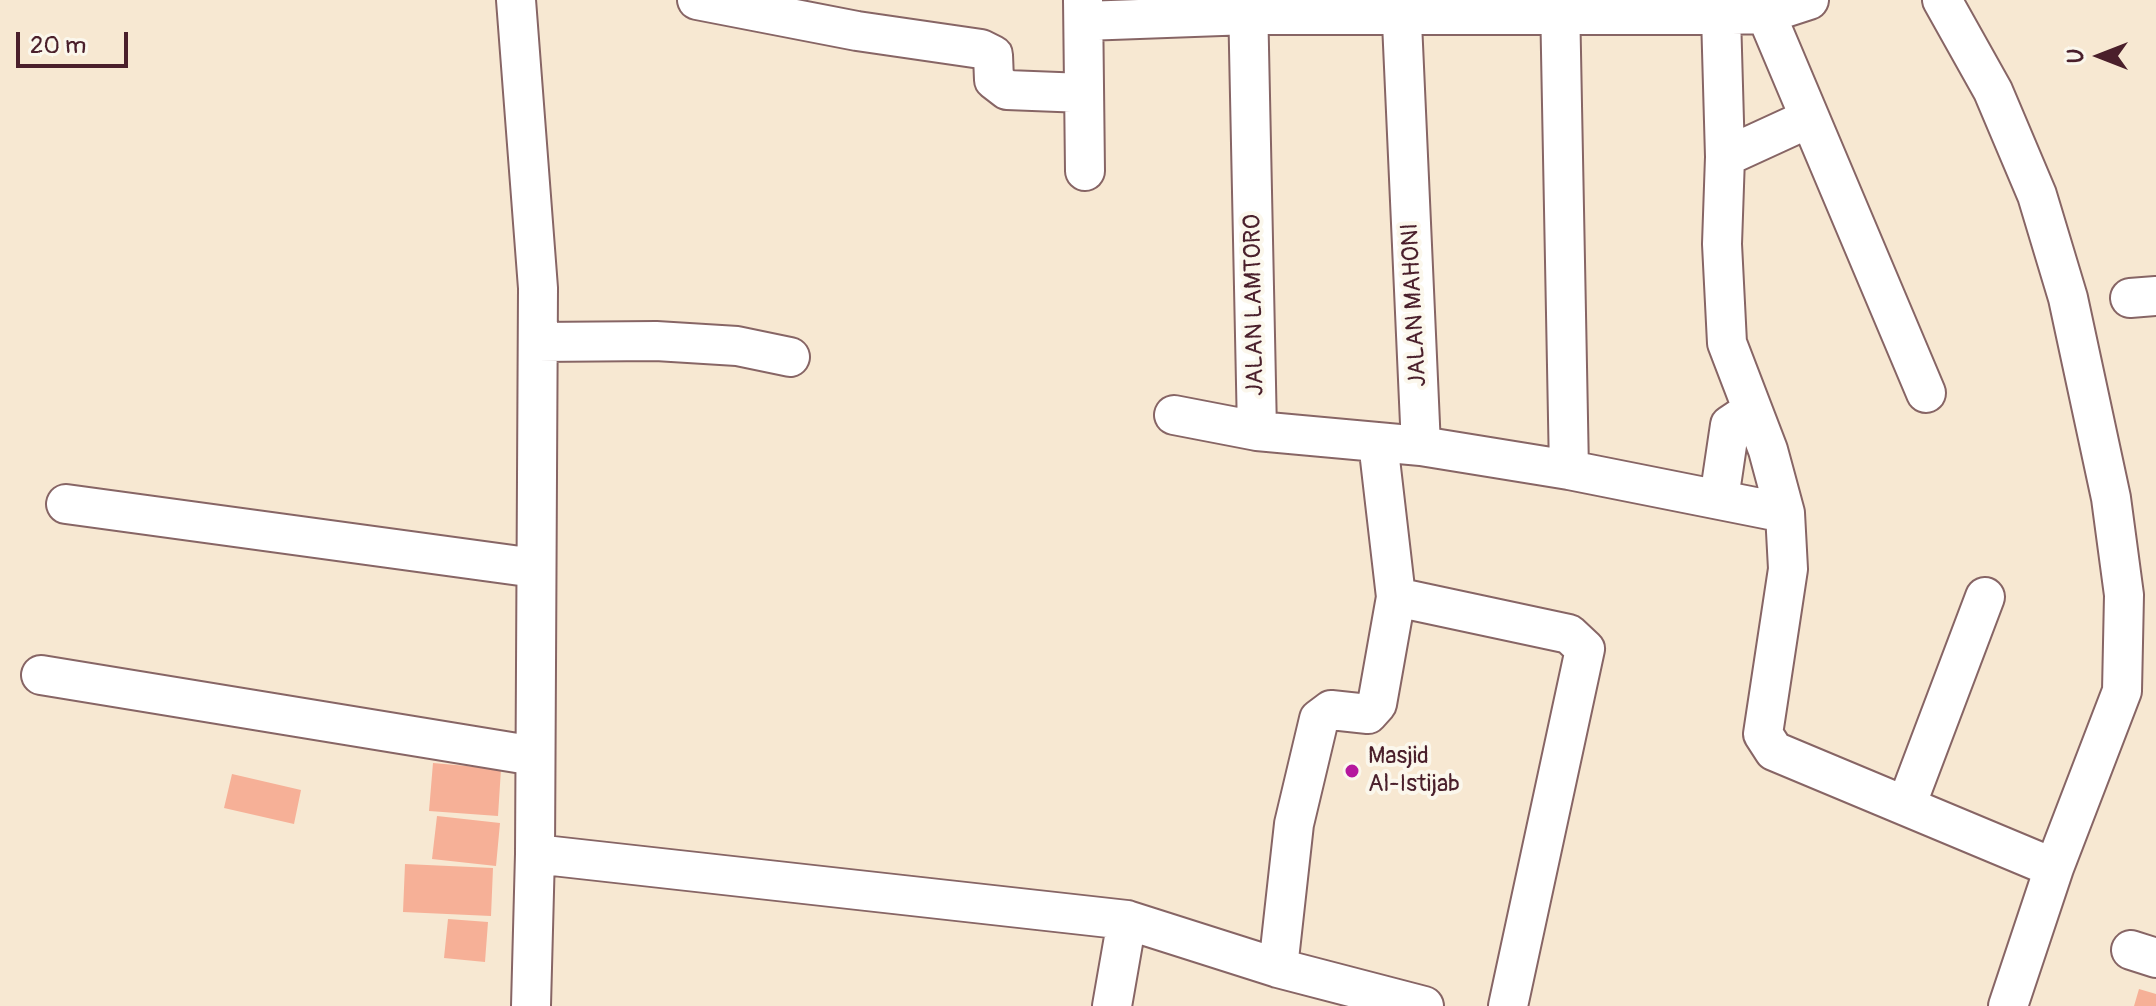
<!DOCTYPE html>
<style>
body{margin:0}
#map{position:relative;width:2156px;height:1006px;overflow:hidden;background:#f7e8d2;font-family:Pangolin,sans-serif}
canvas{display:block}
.north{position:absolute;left:2060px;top:16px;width:80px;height:80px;-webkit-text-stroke:6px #fbf7ec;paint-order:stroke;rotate:270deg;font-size:22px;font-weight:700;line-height:32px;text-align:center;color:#4a1f2b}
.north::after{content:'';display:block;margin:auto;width:28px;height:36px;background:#4a1f2b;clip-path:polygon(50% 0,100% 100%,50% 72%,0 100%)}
.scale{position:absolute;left:16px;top:32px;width:112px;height:36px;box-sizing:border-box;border:4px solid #4a1f2b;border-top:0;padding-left:10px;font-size:24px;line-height:28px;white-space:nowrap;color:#4a1f2b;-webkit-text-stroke:6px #fbf7ec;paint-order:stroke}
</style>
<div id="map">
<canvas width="2156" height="1006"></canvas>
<div class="north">U</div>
<div class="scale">20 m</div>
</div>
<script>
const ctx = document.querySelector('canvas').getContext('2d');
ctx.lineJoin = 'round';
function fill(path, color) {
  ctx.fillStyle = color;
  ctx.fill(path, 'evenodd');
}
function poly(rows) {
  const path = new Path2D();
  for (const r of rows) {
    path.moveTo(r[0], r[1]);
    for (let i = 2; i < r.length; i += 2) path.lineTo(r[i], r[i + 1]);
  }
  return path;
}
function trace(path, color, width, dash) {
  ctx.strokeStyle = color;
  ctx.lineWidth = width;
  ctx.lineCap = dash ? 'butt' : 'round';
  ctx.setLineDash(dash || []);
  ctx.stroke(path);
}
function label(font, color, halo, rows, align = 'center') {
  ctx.font = font + ' Pangolin,sans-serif';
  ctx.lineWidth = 8;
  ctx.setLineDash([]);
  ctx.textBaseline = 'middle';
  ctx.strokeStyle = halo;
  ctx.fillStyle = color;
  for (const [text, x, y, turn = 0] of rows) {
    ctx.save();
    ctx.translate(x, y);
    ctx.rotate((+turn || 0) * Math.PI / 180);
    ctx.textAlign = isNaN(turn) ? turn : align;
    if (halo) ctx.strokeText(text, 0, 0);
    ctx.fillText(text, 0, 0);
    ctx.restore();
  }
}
const building = poly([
 [433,763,501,769,498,816,429,811],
 [232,774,301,790,294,824,224,808],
 [437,816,500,823,496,866,432,859],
 [405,864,493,868,491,916,403,912],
 [448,919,488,922,485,962,444,958],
 [2139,989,2156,994,2156,1006,2134,1006]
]);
const minor = poly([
 [516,0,538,288,535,854],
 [697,0,857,31,981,49,993,55,994,80,1007,90,1084,93],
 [1083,0,1085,171],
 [1248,0,1257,431,1421,446],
 [1401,0,1421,446,1569,470],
 [1560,0,1569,470,1785,513],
 [1721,0,1721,15,1766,14,1926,393],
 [1942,0,1993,91,2037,195,2068,298,2111,498,2124,595,2122,691,2054,868],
 [1766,14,1809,0],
 [1084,21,1249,15,1721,15,1725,157,1722,244,1727,343,1768,450,1785,513,1788,569,1763,734,1774,751,2054,868,2008,1006],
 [1725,157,1810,118],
 [2130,298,2156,296],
 [538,342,656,341,737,346,790,357],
 [1174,415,1257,431],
 [1719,499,1730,425,1751,411],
 [66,504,535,568],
 [1396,597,1569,634,1585,649,1508,1006],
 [41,675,535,756],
 [1906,806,1985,597],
 [2131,950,2156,958],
 [1278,968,1294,824,1319,719,1331,710,1368,714,1377,704,1396,597,1378,442],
 [531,1006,535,854,1127,920],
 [1112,1006,1127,920,1278,968,1424,1006]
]);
const markers = [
 [1352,771,8,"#b5179e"]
];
const streetNames = [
 ["JALAN LAMTORO",1255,305,-91],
 ["JALAN MAHONI",1415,305,-93]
];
const poiNames = [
 ["Masjid",1368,757],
 ["Al-Istijab",1368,785]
];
fill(building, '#f6b097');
trace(minor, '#876565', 42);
trace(minor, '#fff', 38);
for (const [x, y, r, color] of markers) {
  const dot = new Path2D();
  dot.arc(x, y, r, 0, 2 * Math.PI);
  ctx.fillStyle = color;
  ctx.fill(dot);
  trace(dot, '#fbf7ec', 3);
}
label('24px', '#4a1f2b', '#fbf7ec', streetNames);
label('24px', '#4a1f2b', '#fbf7ec', poiNames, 'left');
</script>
